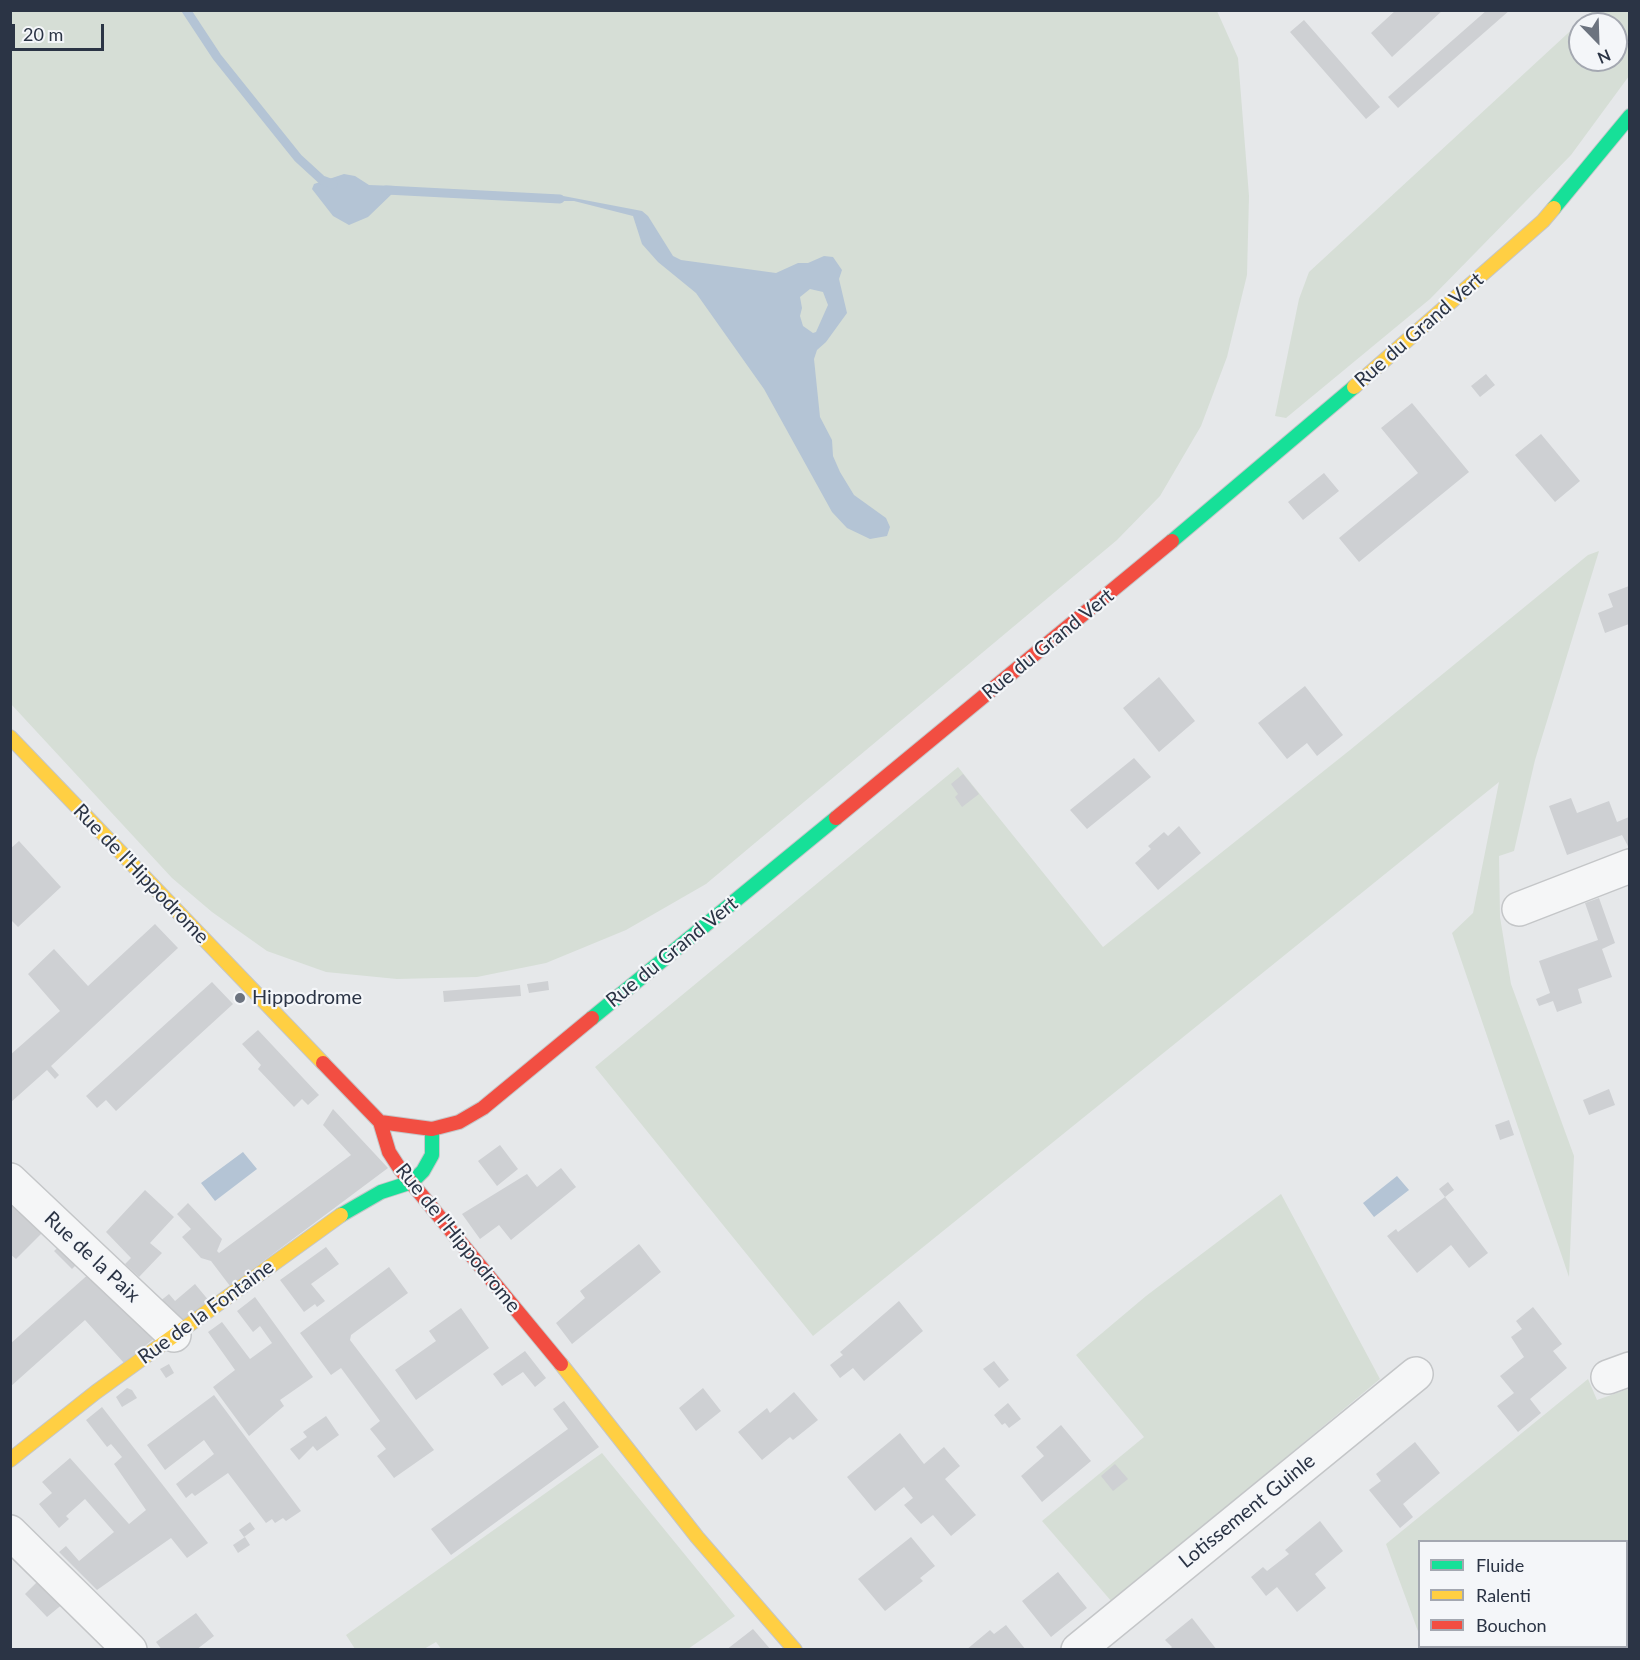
<!DOCTYPE html>
<style>
body{margin:0}
#map{position:relative;width:1640px;height:1660px;overflow:hidden;background:#e6e8ea;font-family:Lato,sans-serif}
canvas{display:block}
.frame{position:absolute;inset:0;border:12px solid #2b3445;pointer-events:none}
.legend{position:absolute;left:1418px;top:1540px;width:210px;height:108px;box-sizing:border-box;background:#f4f6f9;border:2px solid #a4a8b1;margin:0;padding:8px 10px;list-style:none;font-size:18px;color:#2b3445}
.legend li{display:flex;align-items:center;gap:12px;height:30px}
.legend b{width:30px;border:2px solid #a4a8b1}
.north{position:absolute;left:1568px;top:12px;width:60px;height:60px;box-sizing:border-box;background:#f4f6f9;border:2px solid #a4a8b1;border-radius:50%;rotate:157deg;font-size:16px;font-weight:700;line-height:24px;text-align:center;color:#2b3445}
.north::after{content:'';display:block;margin:auto;width:21px;height:27px;background:#6c737f;clip-path:polygon(50% 0,100% 100%,50% 72%,0 100%)}
.scale{position:absolute;left:12px;top:24px;width:92px;height:27px;box-sizing:border-box;border:3px solid #2b3445;border-top:0;padding-left:8px;font-size:18px;line-height:21px;white-space:nowrap;color:#2b3445;-webkit-text-stroke:4px #f4f6f9;paint-order:stroke}
</style>
<div id="map">
<canvas width="1640" height="1660"></canvas>
<div class="frame"></div>
<ul class="legend">
<li><b style="height:8px;background:#16e098"></b>Fluide</li>
<li><b style="height:8px;background:#ffcf43"></b>Ralenti</li>
<li><b style="height:8px;background:#f24e42"></b>Bouchon</li>
</ul>
<div class="north">N</div>
<div class="scale">20 m</div>
</div>
<script>
const ctx = document.querySelector('canvas').getContext('2d');
ctx.lineJoin = 'round';
function fill(path, color) {
  ctx.fillStyle = color;
  ctx.fill(path, 'evenodd');
}
function poly(rows) {
  const path = new Path2D();
  for (const r of rows) {
    path.moveTo(r[0], r[1]);
    for (let i = 2; i < r.length; i += 2) path.lineTo(r[i], r[i + 1]);
  }
  return path;
}
function trace(path, color, width, dash) {
  ctx.strokeStyle = color;
  ctx.lineWidth = width;
  ctx.lineCap = dash ? 'butt' : 'round';
  ctx.setLineDash(dash || []);
  ctx.stroke(path);
}
function label(font, color, halo, rows, align = 'center') {
  ctx.font = font + ' Lato,sans-serif';
  ctx.lineWidth = 4.5;
  ctx.setLineDash([]);
  ctx.textBaseline = 'middle';
  ctx.strokeStyle = halo;
  ctx.fillStyle = color;
  for (const [text, x, y, turn = 0] of rows) {
    ctx.save();
    ctx.translate(x, y);
    ctx.rotate((+turn || 0) * Math.PI / 180);
    ctx.textAlign = isNaN(turn) ? turn : align;
    if (halo) ctx.strokeText(text, 0, 0);
    ctx.fillText(text, 0, 0);
    ctx.restore();
  }
}
const green = poly([
 [10,11,1217,11,1238,58,1249,196,1247,275,1227,357,1201,426,1160,496,1117,540,706,884,626,930,546,963,477,977,397,979,326,972,267,951,212,912,172,878,11,704],
 [1592,11,1629,11,1629,76,1571,155,1430,299,1286,418,1275,416,1299,299,1309,272],
 [1580,24,1616,24,1616,60,1580,60],
 [1599,551,1535,760,1514,851,1499,856,1500,917,1511,984,1574,1156,1569,1277,1452,933,1473,913,1499,782,813,1336,595,1067,958,767,1103,947,1350,750,1588,555],
 [1281,1194,1380,1379,1112,1602,1042,1521,1144,1437,1076,1355,1146,1296],
 [1588,1379,1597,1400,1628,1389,1629,1393,1629,1649,1426,1649,1424,1647,1626,1646,1626,1542,1420,1542,1419,1634,1386,1544],
 [602,1453,735,1616,688,1649,442,1650,436,1642,424,1649,355,1649,346,1635]
]);
const water = poly([
 [344,174,355,176,369,185,395,186,395,191,368,217,349,225,333,216,312,189,314,184],
 [558,195,642,211,648,216,673,256,681,260,776,273,798,263,808,263,824,256,833,257,842,270,839,279,847,313,826,342,817,350,814,359,820,417,832,440,833,456,840,472,854,495,886,518,890,527,887,536,870,539,847,528,832,512,764,389,696,293,658,262,642,244,633,216,574,201,561,201],
 [810,289,823,292,828,305,816,332,813,333,803,326,800,316,802,308,800,297],
 [243,1152,257,1169,215,1201,201,1183],
 [1397,1176,1409,1190,1374,1217,1363,1203]
]);
const stream = poly([
 [186,10,217,57,298,158,322,180,333,184],
 [386,190,560,199]
]);
const building = poly([
 [1396,10,1443,10,1392,57,1371,33],
 [1487,10,1510,10,1398,108,1388,97],
 [1304,20,1380,107,1366,119,1290,32],
 [1486,374,1495,385,1480,397,1471,386],
 [1412,403,1469,472,1359,562,1339,538,1418,473,1381,428],
 [1541,434,1580,481,1555,502,1515,455],
 [1324,473,1339,491,1303,520,1288,502],
 [1629,586,1629,624,1605,633,1598,613,1613,607,1608,594],
 [1159,677,1195,721,1159,752,1123,708],
 [1305,686,1343,735,1317,756,1307,743,1287,759,1258,723],
 [1134,758,1151,777,1087,829,1070,810],
 [963,774,979,794,962,807,955,797,958,794,951,784],
 [1571,798,1577,813,1609,801,1617,822,1629,817,1629,848,1622,835,1567,855,1549,806],
 [1179,826,1201,853,1158,890,1135,863,1151,849,1148,846,1164,832,1168,836],
 [19,841,61,887,18,927,10,919,10,849],
 [1599,898,1615,943,1602,949,1612,977,1578,989,1582,1003,1557,1012,1553,1001,1539,1006,1536,999,1550,993,1539,961,1598,940,1585,903],
 [155,924,178,948,51,1066,59,1075,55,1079,47,1070,10,1103,10,1055,60,1011,28,974,54,949,88,986],
 [548,981,549,990,529,993,527,984],
 [212,982,233,1004,116,1111,106,1100,97,1108,86,1096],
 [520,985,521,996,444,1002,443,991],
 [258,1030,319,1095,308,1105,302,1099,294,1107,258,1069,261,1065,242,1044],
 [1609,1089,1615,1105,1589,1115,1583,1100],
 [333,1109,388,1168,230,1286,211,1261,201,1258,182,1237,191,1229,177,1214,188,1203,222,1239,217,1251,219,1253,351,1155,323,1125],
 [1509,1120,1514,1135,1500,1140,1495,1125],
 [500,1145,518,1169,497,1186,478,1161],
 [561,1168,576,1187,511,1240,499,1225,480,1239,462,1214,527,1174,537,1187],
 [1448,1182,1454,1190,1445,1197,1439,1189],
 [145,1190,174,1217,150,1243,162,1253,139,1277,125,1264,131,1258,106,1232],
 [10,1195,46,1229,16,1259,10,1254],
 [1445,1197,1488,1253,1469,1268,1451,1245,1417,1273,1387,1236,1396,1229,1398,1232],
 [62,1244,80,1261,72,1269,54,1251],
 [639,1244,661,1272,572,1344,556,1323,585,1298,580,1291],
 [326,1247,339,1264,311,1284,325,1301,317,1307,315,1304,304,1312,280,1280],
 [389,1267,408,1293,351,1335,350,1340,434,1450,394,1478,377,1456,386,1449,370,1429,380,1421,341,1368,331,1375,300,1333],
 [91,1272,156,1337,124,1363,85,1320,10,1387,10,1344],
 [195,1284,210,1302,179,1325,159,1302,169,1294,175,1301],
 [255,1297,313,1377,280,1400,284,1406,249,1436,213,1387,235,1370,208,1332,222,1322,250,1359,272,1343,260,1326,253,1332,237,1311],
 [899,1301,923,1331,864,1381,853,1368,840,1378,830,1365,843,1355,840,1352],
 [1533,1307,1562,1344,1553,1351,1567,1368,1530,1399,1541,1413,1518,1432,1497,1406,1514,1393,1500,1376,1524,1357,1511,1337,1522,1329,1516,1321],
 [461,1308,489,1348,416,1400,395,1370,436,1341,429,1331],
 [525,1351,546,1378,535,1387,523,1372,502,1386,493,1374],
 [994,1361,1009,1380,999,1388,983,1369],
 [169,1364,174,1373,166,1378,160,1369],
 [127,1388,132,1390,137,1398,122,1407,116,1397],
 [703,1388,721,1411,696,1431,679,1408],
 [794,1392,818,1420,793,1440,790,1437,762,1460,738,1432,767,1408,770,1413],
 [214,1395,301,1511,286,1521,283,1518,275,1523,272,1519,266,1523,228,1473,195,1496,192,1493,186,1498,176,1484,214,1454,204,1440,165,1470,147,1445],
 [564,1401,599,1447,451,1555,431,1529,568,1429,553,1409],
 [1008,1403,1021,1419,1009,1428,1005,1423,1002,1425,994,1415],
 [102,1407,208,1543,187,1558,171,1538,97,1590,59,1552,66,1546,79,1561,114,1532,85,1499,66,1516,69,1519,59,1528,39,1504,52,1493,42,1482,70,1458,129,1524,146,1510,114,1464,122,1457,111,1444,107,1447,86,1420],
 [326,1416,339,1435,317,1451,313,1446,299,1460,290,1449,307,1437,303,1432],
 [1061,1425,1091,1461,1042,1502,1021,1476,1044,1456,1036,1447],
 [900,1433,924,1464,944,1447,960,1466,945,1479,976,1515,951,1536,933,1515,921,1524,904,1505,913,1498,904,1487,875,1511,847,1477],
 [1415,1442,1440,1473,1403,1504,1413,1517,1400,1528,1369,1490,1381,1481,1376,1474],
 [1115,1464,1128,1479,1113,1491,1101,1476],
 [1320,1521,1343,1551,1315,1574,1326,1588,1297,1612,1277,1587,1266,1596,1251,1577,1263,1567,1267,1571,1289,1554,1285,1550],
 [250,1522,255,1529,244,1537,239,1530],
 [245,1537,250,1545,238,1553,233,1545],
 [911,1537,935,1566,920,1578,923,1581,885,1611,858,1579],
 [1058,1572,1087,1608,1051,1637,1022,1601],
 [39,1580,64,1603,47,1617,25,1594],
 [196,1613,214,1636,196,1650,162,1650,156,1642],
 [1192,1618,1217,1650,1169,1650,1172,1647,1165,1640],
 [1006,1625,1026,1650,966,1650,990,1630,994,1634],
 [753,1629,771,1650,726,1650]
]);
const street = poly([
 [1519,909,1630,866],
 [10,1180,174,1335],
 [1608,1377,1630,1369],
 [10,1532,130,1650],
 [1078,1650,1416,1374]
]);
const fast = poly([
 [1554,208,1630,116],
 [1172,541,1354,387],
 [592,1018,836,818],
 [341,1215,381,1192,412,1182,423,1171,432,1155,432,1129]
]);
const slow = poly([
 [1354,387,1543,221,1554,208],
 [10,737,323,1063],
 [561,1364,697,1537,795,1650],
 [10,1460,96,1392,341,1215]
]);
const jam = poly([
 [836,818,1172,541],
 [323,1063,380,1122,389,1152,400,1169,561,1364],
 [380,1122,432,1129,459,1122,483,1108,592,1018]
]);
const markers = [
 [240,998,6,"#6c737f"]
];
const streetNames = [
 ["Rue du Grand Vert",1419,330,-41],
 ["Rue du Grand Vert",1048,644,-39],
 ["Rue de l'Hippodrome",141,874,46],
 ["Rue du Grand Vert",672,952,-39],
 ["Rue de l'Hippodrome",458,1238,51],
 ["Rue de la Paix",92,1257,43],
 ["Rue de la Fontaine",206,1312,-36],
 ["Lotissement Guinle",1247,1511,-39]
];
const poiNames = [
 ["Hippodrome",252,998]
];
fill(green, '#d6ded6');
fill(water, '#b4c4d5');
trace(stream, '#b4c4d5', 9);
fill(building, '#ced0d3');
trace(street, '#c4c6c8', 36);
trace(fast, '#c4c6c8', 16);
trace(slow, '#c4c6c8', 16);
trace(jam, '#c4c6c8', 16);
trace(street, '#f5f6f7', 33);
trace(fast, '#16e098', 14);
trace(slow, '#ffcf43', 14);
trace(jam, '#f24e42', 14);
for (const [x, y, r, color] of markers) {
  const dot = new Path2D();
  dot.arc(x, y, r, 0, 2 * Math.PI);
  ctx.fillStyle = color;
  ctx.fill(dot);
  trace(dot, '#f4f6f9', 2);
}
label('20px', '#2b3445', '#f4f6f9', streetNames);
label('20px', '#2b3445', '#f4f6f9', poiNames, 'left');
</script>
